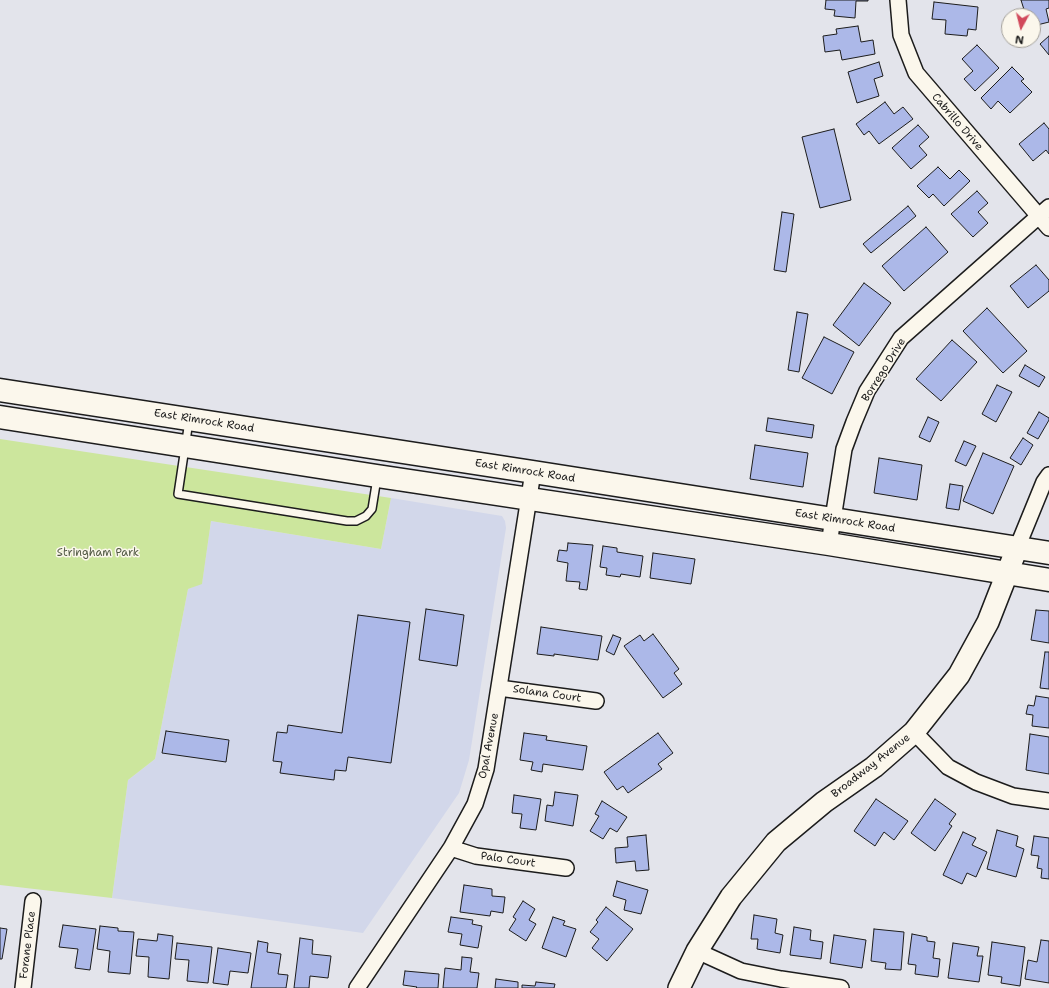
<!DOCTYPE html>
<style>
body{margin:0}
#map{position:relative;width:1049px;height:988px;overflow:hidden;background:#e3e4eb;font-family:"Shantell Sans",sans-serif}
canvas{display:block}
.north{position:absolute;left:1001px;top:8px;width:40px;height:40px;box-sizing:border-box;background:#fbf7ec;border:1px solid #a29f99;border-radius:50%;rotate:187deg;font-size:11px;font-weight:700;line-height:16px;text-align:center;color:#1c1c1c}
.north::after{content:'';display:block;margin:auto;width:14px;height:18px;background:#d1495b;clip-path:polygon(50% 0,100% 100%,50% 72%,0 100%)}
</style>
<div id="map">
<canvas width="1049" height="988"></canvas>
<div class="north">N</div>
</div>
<script>
const ctx = document.querySelector('canvas').getContext('2d');
ctx.lineJoin = 'round';
function fill(path, color) {
  ctx.fillStyle = color;
  ctx.fill(path, 'evenodd');
}
function poly(rows) {
  const path = new Path2D();
  for (const r of rows) {
    path.moveTo(r[0], r[1]);
    for (let i = 2; i < r.length; i += 2) path.lineTo(r[i], r[i + 1]);
  }
  return path;
}
function trace(path, color, width, dash) {
  ctx.strokeStyle = color;
  ctx.lineWidth = width;
  ctx.lineCap = dash ? 'butt' : 'round';
  ctx.setLineDash(dash || []);
  ctx.stroke(path);
}
function label(font, color, halo, rows, align = 'center') {
  ctx.font = font + ' "Shantell Sans",sans-serif';
  ctx.lineWidth = 3;
  ctx.setLineDash([]);
  ctx.textBaseline = 'middle';
  ctx.strokeStyle = halo;
  ctx.fillStyle = color;
  for (const [text, x, y, turn = 0] of rows) {
    ctx.save();
    ctx.translate(x, y);
    ctx.rotate((+turn || 0) * Math.PI / 180);
    ctx.textAlign = isNaN(turn) ? turn : align;
    if (halo) ctx.strokeText(text, 0, 0);
    ctx.fillText(text, 0, 0);
    ctx.restore();
  }
}
const built = poly([
 [391,498,502,516,505,521,506,528,469,760,459,793,363,933,112,898,128,780,155,759,188,589,202,583,211,521,381,549]
]);
const green = poly([
 [0,439,391,498,381,549,211,521,202,584,188,589,155,759,128,780,112,898,0,885]
]);
const building = poly([
 [826,0,868,0,868,1,856,1,855,18,834,16,835,10,825,9,826,0],
 [1021,0,1049,0,1049,8,1046,9,1049,22,1033,26,1033,16,1026,16,1021,0],
 [934,2,978,7,976,30,968,29,967,36,945,34,946,20,932,19,934,2],
 [858,26,861,42,873,40,875,54,842,60,840,50,825,52,823,36,837,34,836,29,858,26],
 [1049,36,1049,55,1040,44,1049,36],
 [977,45,999,68,975,91,964,79,973,71,962,59,977,45],
 [879,62,883,76,874,79,879,96,857,103,848,72,879,62],
 [1012,67,1024,79,1021,81,1032,92,1010,113,998,101,991,109,981,98,1012,67],
 [885,102,894,114,903,107,913,119,879,144,869,131,864,135,856,124,885,102],
 [1044,123,1049,129,1049,154,1046,150,1033,161,1019,144,1044,123],
 [918,125,929,137,919,146,927,155,911,169,892,148,918,125],
 [834,129,851,200,820,208,802,137,834,129],
 [938,167,950,179,959,170,970,181,944,206,933,194,929,198,917,186,938,167],
 [977,191,988,203,978,212,988,223,973,237,951,214,977,191],
 [908,206,916,216,871,253,863,244,908,206],
 [782,212,794,214,786,272,774,270,782,212],
 [926,227,948,252,904,291,882,266,926,227],
 [1036,265,1049,280,1049,291,1028,308,1010,286,1036,265],
 [864,283,891,303,859,346,833,325,864,283],
 [987,308,1027,351,1003,373,963,331,987,308],
 [797,312,808,314,799,372,788,370,797,312],
 [824,337,854,352,832,394,802,378,824,337],
 [952,340,977,362,941,401,916,379,952,340],
 [1025,365,1045,377,1039,387,1019,376,1025,365],
 [997,385,1012,392,996,422,982,414,997,385],
 [1039,412,1049,418,1049,420,1038,439,1027,433,1039,412],
 [928,417,939,422,930,442,919,437,928,417],
 [768,418,814,425,812,438,766,431,768,418],
 [1023,438,1033,445,1021,465,1010,458,1023,438],
 [964,441,976,446,966,466,955,461,964,441],
 [755,445,808,453,803,487,750,479,755,445],
 [983,453,1014,466,993,514,963,501,983,453],
 [879,458,922,465,917,500,874,493,879,458],
 [950,484,963,486,959,510,946,508,950,484],
 [568,543,593,545,587,590,579,589,580,582,566,581,568,563,557,561,559,550,567,551,568,543],
 [603,546,617,548,617,552,643,556,640,577,621,574,620,577,606,575,607,568,600,567,603,546],
 [653,553,695,559,691,584,650,578,653,553],
 [426,609,464,615,457,666,419,660,426,609],
 [1036,610,1049,611,1049,643,1031,640,1036,610],
 [358,615,410,622,391,763,348,757,346,771,335,770,334,780,280,773,282,762,273,761,277,732,287,733,288,725,342,733,358,615],
 [541,627,602,636,598,660,554,654,554,656,537,654,541,627],
 [653,634,679,669,674,673,682,684,663,698,624,646,640,635,644,641,653,634],
 [613,635,621,638,614,655,606,651,613,635],
 [1045,652,1049,652,1049,689,1040,688,1045,652],
 [1036,696,1049,698,1049,728,1032,726,1033,715,1026,714,1028,705,1034,706,1036,696],
 [166,731,229,740,226,762,162,753,166,731],
 [524,733,547,736,546,740,587,746,583,770,543,764,542,772,531,770,533,762,520,760,524,733],
 [658,733,673,753,658,764,662,769,628,793,623,786,617,790,604,772,658,733],
 [1030,734,1049,737,1049,774,1026,770,1030,734],
 [555,792,578,795,573,826,545,821,547,805,553,806,555,792],
 [514,795,541,799,536,830,520,828,522,814,512,813,514,795],
 [876,799,908,821,894,840,884,832,875,846,854,831,876,799],
 [935,799,956,814,949,824,952,826,935,851,911,833,935,799],
 [602,801,627,817,617,832,610,828,603,839,590,831,599,816,595,814,602,801],
 [997,830,1018,836,1016,846,1024,849,1016,877,987,869,997,830],
 [963,832,976,838,972,845,987,852,976,877,967,873,962,884,943,875,963,832],
 [646,835,649,870,636,871,635,861,616,863,615,848,628,847,627,837,646,835],
 [1034,836,1049,838,1049,879,1041,878,1042,869,1037,868,1039,856,1031,855,1034,836],
 [617,881,648,890,641,914,624,910,626,900,613,896,617,881],
 [464,885,492,889,492,896,505,897,503,913,491,911,490,916,460,912,464,885],
 [523,901,535,909,529,920,536,924,526,941,509,930,516,919,513,917,523,901],
 [606,907,633,929,607,961,592,948,599,939,590,932,598,922,596,920,606,907],
 [754,915,777,919,775,933,783,935,780,953,757,949,758,939,751,939,754,915],
 [451,917,473,920,472,924,482,926,478,948,460,945,462,934,448,932,451,917],
 [553,917,565,921,563,925,576,929,566,957,542,948,553,917],
 [63,925,96,929,90,970,75,968,78,949,59,947,63,925],
 [100,926,118,928,118,931,134,932,130,974,108,972,110,951,97,949,100,926],
 [794,927,811,930,810,940,823,942,821,959,790,955,794,927],
 [0,928,7,929,2,959,0,959,0,928],
 [874,929,904,932,901,970,885,969,886,963,871,961,874,929],
 [158,934,173,936,169,979,148,977,149,957,136,956,138,939,157,941,158,934],
 [912,934,927,937,927,941,935,942,933,958,940,959,938,977,915,974,916,965,908,964,912,934],
 [834,935,866,940,862,968,830,963,834,935],
 [300,938,313,940,312,954,331,956,328,978,310,976,309,988,294,988,300,938],
 [1041,940,1049,941,1049,983,1025,979,1028,960,1037,962,1041,940],
 [258,941,268,943,267,952,281,954,278,974,288,975,286,988,251,988,258,941],
 [992,942,1025,947,1020,986,1001,983,1002,977,988,975,992,942],
 [177,943,212,947,208,983,187,981,189,960,175,959,177,943],
 [953,943,979,947,977,956,983,956,979,982,948,978,953,943],
 [218,948,251,953,248,973,230,971,228,985,213,983,218,948],
 [462,957,472,958,470,972,479,973,477,988,443,988,445,968,461,970,462,957],
 [405,971,439,974,438,988,416,988,417,987,403,985,405,971],
 [496,979,518,982,518,988,495,988,496,979],
 [536,982,555,984,554,988,522,988,522,985,535,986,536,982]
]);
const lane = poly([
 [189,421,178,494,347,521,356,521,366,516,372,509,377,478]
]);
const street = poly([
 [898,0,901,35,916,73,1049,228],
 [829,544,844,449,854,422,867,391,901,338,1049,207],
 [1017,548,1044,482,1049,475],
 [499,688,596,701],
 [914,732,948,767,976,782,1013,796,1049,801],
 [451,848,476,856,566,868],
 [697,951,741,971,781,979,841,988],
 [23,988,33,901],
 [357,988,451,848,475,804,486,769,533,472]
]);
const secondary = poly([
 [679,988,697,951,731,897,776,842,824,802,874,767,914,732,959,675,988,622,1017,548]
]);
const primary = poly([
 [0,390,533,472,1049,553],
 [0,417,377,476,829,544,1049,580]
]);
const streetNames = [
 ["Cabrillo Drive",957,122,49],
 ["Borrego Drive",884,370,-58],
 ["East Rimrock Road",204,421,9],
 ["East Rimrock Road",525,471,9],
 ["East Rimrock Road",845,521,9],
 ["Solana Court",547,694,8],
 ["Opal Avenue",489,746,-79],
 ["Broadway Avenue",871,766,-38],
 ["Palo Court",508,860,8],
 ["Forane Place",28,945,-83]
];
const parkNames = [
 ["Stringham Park",98,553]
];
fill(built, '#d2d7ea');
fill(green, '#cce69d');
fill(building, '#acb8e8');
trace(building, '#1c1c1c', 1);
trace(lane, '#1c1c1c', 10);
trace(street, '#1c1c1c', 18);
trace(secondary, '#1c1c1c', 24);
trace(primary, '#1c1c1c', 25);
trace(lane, '#fbf7ec', 7);
trace(street, '#fbf7ec', 15);
trace(secondary, '#fbf7ec', 21);
trace(primary, '#fbf7ec', 22);
label('11px', '#1c1c1c', '#fbf7ec', streetNames);
label('11px', '#515943', '#fbf7ec', parkNames);
</script>
